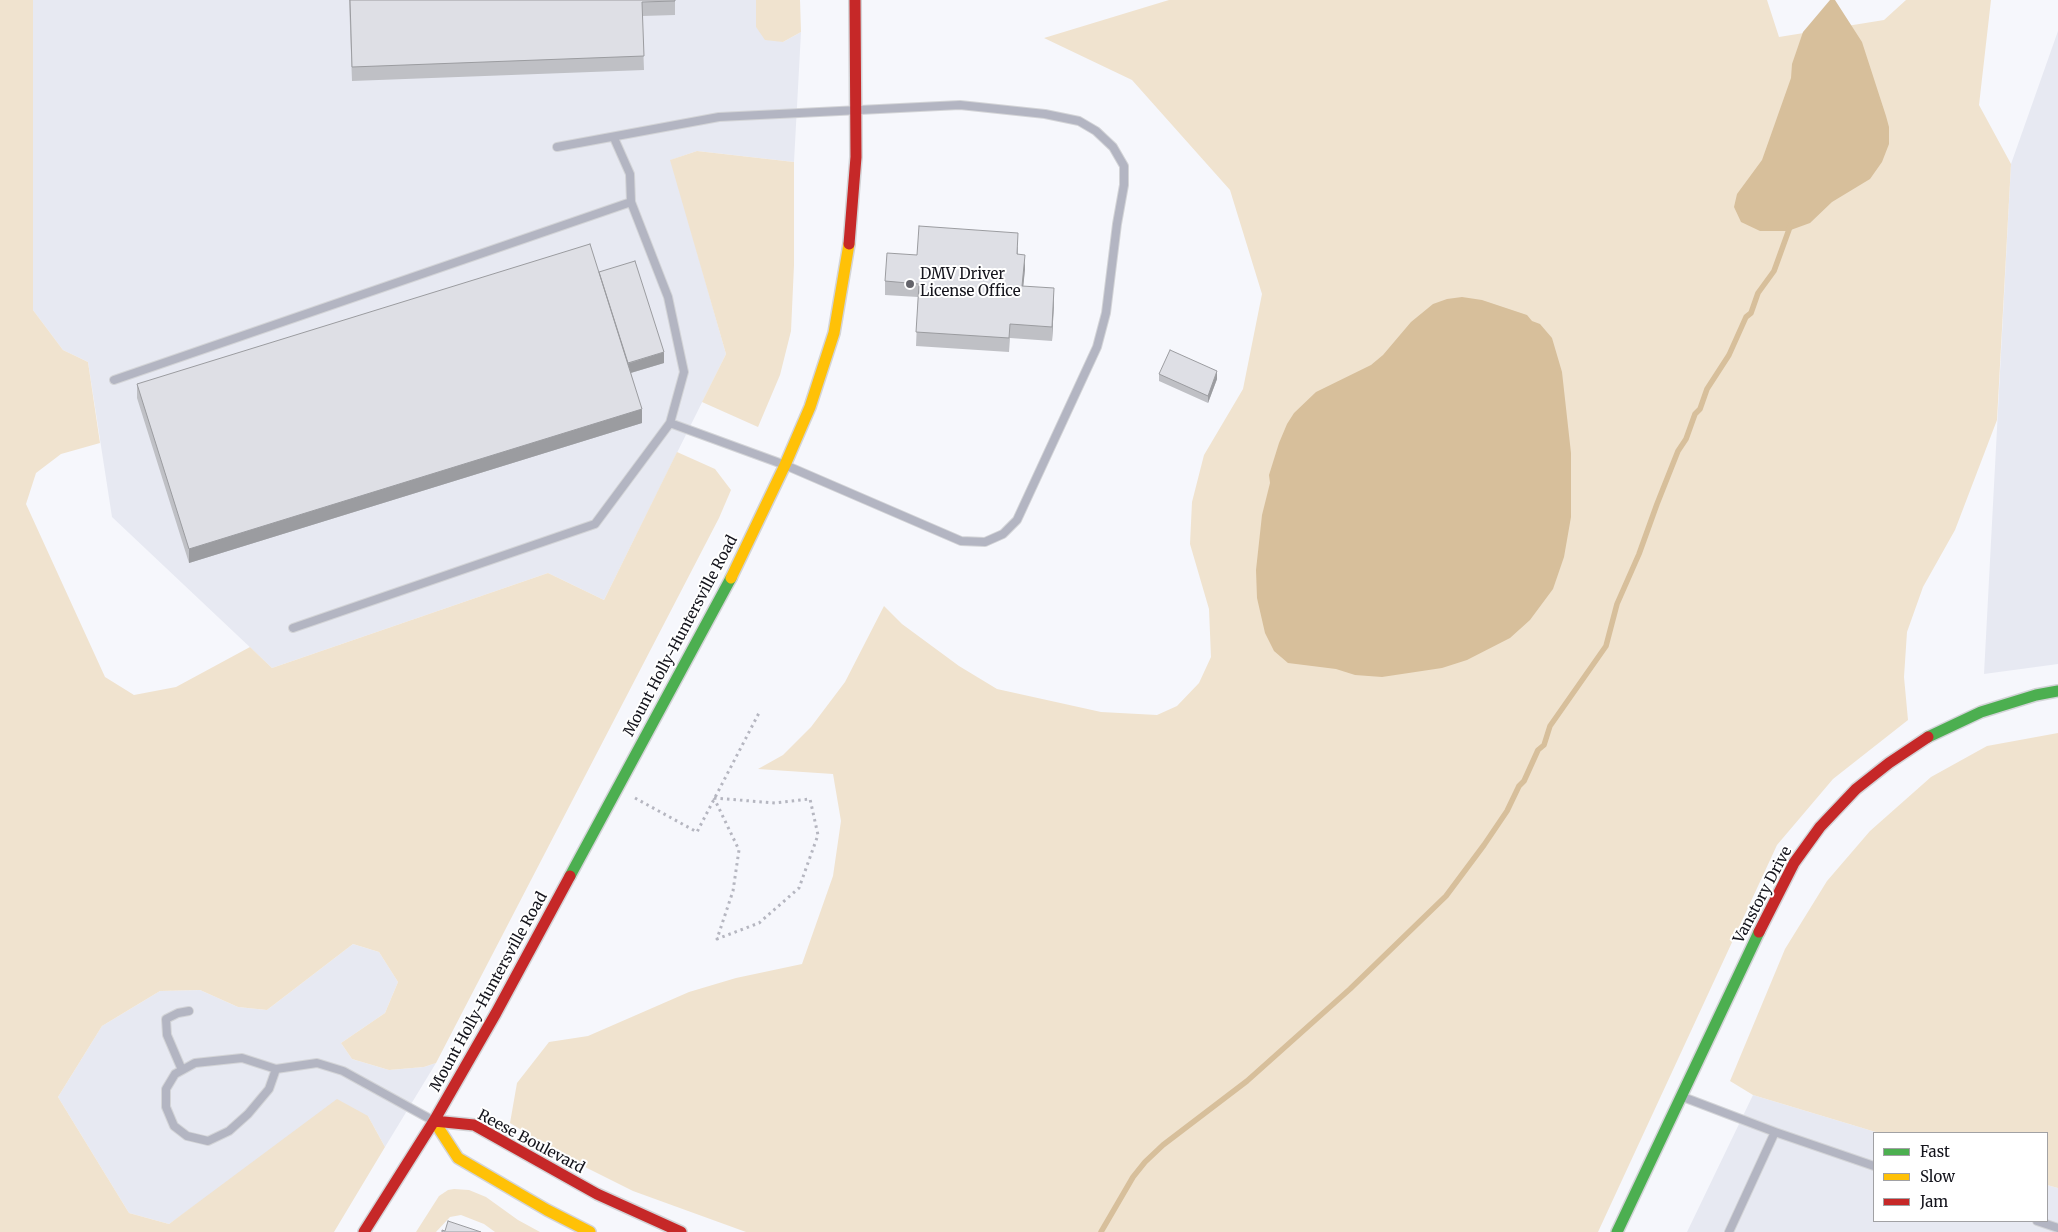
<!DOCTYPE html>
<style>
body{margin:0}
#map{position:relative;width:2058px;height:1232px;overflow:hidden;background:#f6f7fc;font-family:Merriweather,serif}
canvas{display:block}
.legend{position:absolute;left:1873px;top:1132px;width:175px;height:90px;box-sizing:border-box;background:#fff;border:1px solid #a1a1a4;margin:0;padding:6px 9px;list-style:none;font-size:15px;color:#14141c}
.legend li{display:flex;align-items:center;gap:10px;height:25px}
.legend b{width:25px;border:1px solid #a1a1a4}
</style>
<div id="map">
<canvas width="2058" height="1232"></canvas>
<ul class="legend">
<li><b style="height:6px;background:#4caf50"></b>Fast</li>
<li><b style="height:6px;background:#ffc107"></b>Slow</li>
<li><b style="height:6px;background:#c62828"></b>Jam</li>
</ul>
</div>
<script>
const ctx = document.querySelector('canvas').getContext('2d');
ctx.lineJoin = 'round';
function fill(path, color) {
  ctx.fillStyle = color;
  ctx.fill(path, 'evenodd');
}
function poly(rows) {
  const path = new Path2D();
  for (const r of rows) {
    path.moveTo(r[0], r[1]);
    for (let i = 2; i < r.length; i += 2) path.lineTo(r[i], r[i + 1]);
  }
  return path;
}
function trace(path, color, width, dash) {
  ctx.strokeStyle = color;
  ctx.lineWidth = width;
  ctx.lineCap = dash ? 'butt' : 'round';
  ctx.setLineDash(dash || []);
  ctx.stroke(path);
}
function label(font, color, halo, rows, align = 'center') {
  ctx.font = font + ' Merriweather,serif';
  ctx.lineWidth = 4;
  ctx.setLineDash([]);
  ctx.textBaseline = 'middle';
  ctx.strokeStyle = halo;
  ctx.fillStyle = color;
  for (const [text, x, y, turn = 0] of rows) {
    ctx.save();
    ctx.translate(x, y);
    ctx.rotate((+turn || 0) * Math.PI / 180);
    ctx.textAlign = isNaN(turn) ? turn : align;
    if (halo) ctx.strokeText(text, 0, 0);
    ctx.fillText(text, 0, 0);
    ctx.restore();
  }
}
const built = poly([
 [33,0,756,0,756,27,783,42,801,32,794,162,697,151,671,160,726,354,604,600,548,573,272,668,112,517,88,362,63,350,33,310],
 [2058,31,2058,664,1984,674,2011,164],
 [353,944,379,952,398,982,385,1013,341,1043,352,1059,389,1070,424,1067,436,1063,385,1147,368,1116,224,1185,169,1224,129,1213,58,1097,102,1026,160,991,200,990,238,1007,267,1010],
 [1753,1095,1879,1133,1874,1133,1874,1221,2047,1221,2047,1185,2058,1188,2058,1232,1687,1232]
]);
const green = poly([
 [0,0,33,0,33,310,63,350,88,362,100,443,61,454,36,473,26,504,105,677,134,695,176,687,250,647,272,668,548,573,604,600,677,452,715,469,731,490,719,518,436,1063,424,1067,389,1070,352,1059,341,1043,385,1013,398,982,379,952,353,944,267,1010,238,1007,200,990,160,991,102,1026,58,1097,129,1213,169,1224,337,1099,368,1116,385,1147,334,1232,0,1232],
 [756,0,800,0,801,32,783,42,765,40,756,27],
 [1169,0,1767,0,1779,37,1884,20,1906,0,1991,0,1979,105,2011,164,1997,420,1955,530,1923,587,1907,632,1904,677,1908,720,1833,779,1777,845,1598,1232,746,1232,633,1191,573,1161,510,1123,517,1083,549,1042,588,1036,689,992,736,978,802,964,833,876,841,821,833,774,758,769,783,755,811,727,845,682,884,606,902,624,959,666,997,689,1101,712,1157,715,1177,706,1199,683,1211,657,1209,609,1190,544,1192,502,1204,455,1243,389,1262,294,1230,190,1132,80,1044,38],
 [697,151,794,162,794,265,791,331,780,375,758,427,702,402,726,354,670,160],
 [2058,733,2058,1188,2047,1185,2047,1133,1879,1133,1753,1095,1730,1081,1785,949,1827,881,1870,831,1931,777,1987,746],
 [454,1189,469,1190,486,1197,518,1220,540,1232,495,1232,484,1224,461,1215,450,1217,436,1232,416,1232,439,1196,448,1190]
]);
const water = poly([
 [1830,0,1835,0,1862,42,1886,116,1889,127,1889,144,1882,162,1870,179,1832,202,1810,223,1788,231,1760,231,1741,222,1734,207,1737,194,1762,160,1791,78,1792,64,1803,32],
 [1462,297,1482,300,1527,315,1532,321,1540,324,1552,338,1562,372,1571,453,1571,517,1564,557,1553,589,1530,620,1510,638,1467,660,1442,668,1382,677,1355,675,1336,669,1288,663,1274,651,1265,633,1257,598,1256,570,1262,515,1270,483,1269,475,1279,443,1287,424,1294,413,1316,392,1371,365,1383,355,1411,322,1433,304,1447,299]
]);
const stream = poly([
 [1101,1232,1133,1177,1145,1162,1163,1145,1247,1081,1350,989,1446,896,1484,845,1507,811,1519,786,1524,781,1538,750,1544,745,1550,726,1606,646,1617,604,1639,554,1657,504,1678,451,1686,439,1695,414,1700,409,1707,389,1729,355,1746,317,1751,313,1758,293,1774,271,1791,224]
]);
const path = poly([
 [635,798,697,832,760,711],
 [714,798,775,803,810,799,818,835,799,888,759,923,717,939,733,891,739,850,714,798]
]);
const lane = poly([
 [614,138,630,174,631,202],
 [114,380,631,202,668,297,684,372,670,423,785,465,961,541,985,542,1003,534,1017,520,1097,347,1106,313,1117,224,1124,185,1124,166,1113,147,1096,131,1079,121,1045,114,960,105,719,117,557,147],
 [293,628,595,524,670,423],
 [276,1069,269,1089,248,1114,229,1131,208,1141,187,1136,174,1126,166,1107,166,1089,175,1074,195,1063,242,1058,276,1069,317,1063,343,1071,432,1120],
 [182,1070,167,1035,166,1019,178,1013,189,1011],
 [1683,1097,1775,1132,1729,1232],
 [1775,1132,1874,1166],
 [2037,1221,2058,1228]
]);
const fast = poly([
 [1928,737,1981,712,2036,695,2058,691],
 [570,876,731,578],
 [1617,1232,1759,932]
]);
const slow = poly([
 [731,578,785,465,810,407,834,333,849,244],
 [434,1121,458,1158,547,1210,590,1232]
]);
const jam = poly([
 [849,244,856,157,855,0],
 [1759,932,1794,863,1820,827,1856,789,1889,763,1928,737],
 [434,1121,474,1125,597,1194,681,1232],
 [364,1232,434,1121,496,1013,570,876]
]);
const wall = poly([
 [349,0,675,0,675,15,642,16,644,70,352,81],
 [1018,247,1018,254,1025,269,1023,286,1054,302,1052,341,1010,338,1009,352,916,346,918,297,885,295,885,281,917,255],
 [599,272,664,363,631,373,642,423,189,563,137,398,137,384],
 [1159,374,1217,379,1208,403,1159,381]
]);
const shadedWall = poly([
 [1025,255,1025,269,1022,300,1022,286],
 [1054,288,1054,302,1052,341,1052,327],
 [664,352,664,363,627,374,627,364],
 [1217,371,1217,379,1208,403,1208,396],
 [642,409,642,423,189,563,189,549]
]);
const building = poly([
 [350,0,675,0,675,1,642,2,644,56,352,67,350,0],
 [919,226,1018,233,1017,254,1025,255,1022,286,1054,288,1052,327,1010,324,1009,338,916,332,919,284,885,281,887,253,917,255,919,226],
 [590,244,642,409,189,549,137,384,590,244],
 [635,261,664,352,628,363,599,272,635,261],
 [1170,350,1217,371,1208,396,1159,374,1170,350],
 [448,1221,481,1232,442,1232,442,1230,445,1231,448,1221]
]);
const markers = [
 [910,284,5,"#63636a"]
];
const poiNames = [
 ["DMV Driver",920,275],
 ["License Office",920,292]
];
const streetNames = [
 ["Mount Holly-Huntersville Road",681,636,-62],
 ["Vanstory Drive",1763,895,-62],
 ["Mount Holly-Huntersville Road",489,992,-61],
 ["Reese Boulevard",531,1142,28]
];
fill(built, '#e7e9f2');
fill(green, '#f0e3cf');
fill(water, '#d7bf9b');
trace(stream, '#d7bf9b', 5.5);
trace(lane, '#d3d4d7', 10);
trace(fast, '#d3d4d7', 14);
trace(slow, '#d3d4d7', 14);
trace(jam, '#d3d4d7', 14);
trace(path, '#b5b6c0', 3, [2.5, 4]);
trace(lane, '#b3b5c2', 8);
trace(fast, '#4caf50', 11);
trace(slow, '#ffc107', 11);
trace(jam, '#c62828', 11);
fill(wall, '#bfc0c5');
fill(shadedWall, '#9b9ca0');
fill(building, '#dedfe5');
trace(building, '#9b9ca0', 1);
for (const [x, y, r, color] of markers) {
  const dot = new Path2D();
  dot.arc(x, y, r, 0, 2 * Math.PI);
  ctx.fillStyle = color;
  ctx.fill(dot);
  trace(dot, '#fff', 2);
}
label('15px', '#14141c', '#fff', poiNames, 'left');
label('15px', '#14141c', '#fff', streetNames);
</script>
